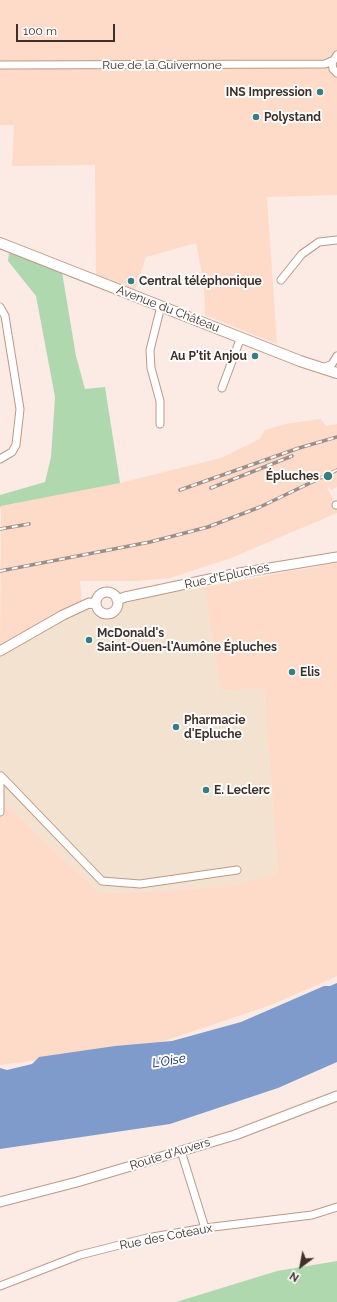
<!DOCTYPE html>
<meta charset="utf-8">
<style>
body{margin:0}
#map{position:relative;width:337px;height:1302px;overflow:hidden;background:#fbebe4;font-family:Raleway,sans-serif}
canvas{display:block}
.north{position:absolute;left:281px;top:1246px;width:40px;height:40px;-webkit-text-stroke:3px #fcfcfc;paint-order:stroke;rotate:212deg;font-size:11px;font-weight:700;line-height:16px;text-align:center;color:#3e3028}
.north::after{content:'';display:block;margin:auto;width:14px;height:18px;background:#3e3028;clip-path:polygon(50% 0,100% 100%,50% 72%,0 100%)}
.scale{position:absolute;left:16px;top:24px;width:99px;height:18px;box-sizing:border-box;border:2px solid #3e3028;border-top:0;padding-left:5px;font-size:12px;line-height:14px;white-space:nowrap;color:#3e3028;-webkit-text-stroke:3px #fcfcfc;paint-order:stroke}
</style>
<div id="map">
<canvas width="337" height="1302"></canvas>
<div class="north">N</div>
<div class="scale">100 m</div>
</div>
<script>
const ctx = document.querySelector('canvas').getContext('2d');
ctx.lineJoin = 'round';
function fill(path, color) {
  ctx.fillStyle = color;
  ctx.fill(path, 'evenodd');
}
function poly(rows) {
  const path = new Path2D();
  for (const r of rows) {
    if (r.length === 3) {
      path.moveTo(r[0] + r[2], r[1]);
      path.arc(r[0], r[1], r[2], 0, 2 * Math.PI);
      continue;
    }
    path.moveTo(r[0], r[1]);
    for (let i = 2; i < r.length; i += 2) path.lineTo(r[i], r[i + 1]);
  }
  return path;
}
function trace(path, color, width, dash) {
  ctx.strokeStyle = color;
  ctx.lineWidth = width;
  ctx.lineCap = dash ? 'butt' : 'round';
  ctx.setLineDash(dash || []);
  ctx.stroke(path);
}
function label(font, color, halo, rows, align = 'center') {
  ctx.font = font + ' Raleway,sans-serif';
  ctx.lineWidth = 4;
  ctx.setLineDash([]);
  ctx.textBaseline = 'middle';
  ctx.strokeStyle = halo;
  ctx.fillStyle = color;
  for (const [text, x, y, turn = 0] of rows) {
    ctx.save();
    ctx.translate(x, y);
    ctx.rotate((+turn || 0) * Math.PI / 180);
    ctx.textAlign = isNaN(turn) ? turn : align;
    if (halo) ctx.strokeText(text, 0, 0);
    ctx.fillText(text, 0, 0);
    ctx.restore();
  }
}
const commercial = poly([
 [204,587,221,691,264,688,278,873,232,886,146,892,99,893,9,807,0,804,0,655,82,608,109,616,122,601]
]);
const built = poly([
 [0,0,337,0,337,195,267,197,277,344,205,315,204,285,196,243,146,257,134,293,96,277,95,165,12,166,14,125,0,125],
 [321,419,326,426,337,424,337,487,331,490,330,487,327,488,337,507,337,513,231,558,170,578,138,581,80,581,82,608,0,655,1,506,120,483,221,458,260,439,265,430,285,424],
 [337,563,337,976,271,1005,155,1044,0,1065,0,804,9,807,99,893,146,892,232,886,278,873,264,688,221,691,204,587]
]);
const green = poly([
 [9,253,62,272,76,356,85,389,105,387,120,483,1,506,0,508,0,495,45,482,51,457,55,397,36,296,8,261],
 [337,1261,337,1302,176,1302,277,1271]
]);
const water = poly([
 [337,983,337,1062,278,1088,170,1124,0,1149,0,1068,7,1070,32,1064,39,1057,115,1046,172,1041,241,1022,324,986,330,986]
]);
const street = poly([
 [337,55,332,63,333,69,337,73],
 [0,65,325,64,332,61],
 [281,280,302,254,319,242,337,240],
 [0,307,5,316,20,409,16,445,12,452,0,459],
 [323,368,332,364,337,356],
 [222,388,241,337],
 [160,424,160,401,151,368,150,350,161,306],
 [336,505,337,505],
 [1,776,102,881,140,884,237,870],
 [0,812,0,776],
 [181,1151,205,1228],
 [0,1286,80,1255,147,1238,205,1228,312,1215,337,1207]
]);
const secondary = poly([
 [107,603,11],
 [117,600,125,597,233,574,337,557],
 [0,651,63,615,89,603,95,604],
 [0,1202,77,1182,235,1135,337,1096]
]);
const primary = poly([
 [0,243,300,361,337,373]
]);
const rail = poly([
 [211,488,292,456],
 [180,490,299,448,337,437],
 [0,529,29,524],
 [0,571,150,542,208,527,260,507,337,470]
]);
const markers = [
 [320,92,4,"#357e82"],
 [256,117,4,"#357e82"],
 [131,281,4,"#357e82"],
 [255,356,4,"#357e82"],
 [328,476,5,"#357e82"],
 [89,640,4,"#357e82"],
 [292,672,4,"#357e82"],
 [176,727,4,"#357e82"],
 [206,790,4,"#357e82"]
];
const streetNames = [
 ["Rue de la Guivernone",162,65],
 ["Avenue du Château",168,309,21],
 ["Rue d'Epluches",227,576,-12],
 ["Route d'Auvers",170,1154,-17],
 ["Rue des Coteaux",166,1237,-11]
];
const poiNames = [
 ["INS Impression",312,92,"right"],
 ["Polystand",264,117],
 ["Central téléphonique",139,281],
 ["Au P'tit Anjou",247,356,"right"],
 ["Épluches",319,476,"right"],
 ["McDonald's",97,633],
 ["Saint-Ouen-l'Aumône Épluches",97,647],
 ["Elis",300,672],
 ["Pharmacie",184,720],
 ["d'Epluche",184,734],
 ["E. Leclerc",214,790]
];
const waterNames = [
 ["L'Oise",169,1061,-9]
];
fill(commercial, '#f3e2d0');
fill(built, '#fedac8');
fill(green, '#b0d8af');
fill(water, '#7f9bcc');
trace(street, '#bc9987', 9);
trace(secondary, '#bc9987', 11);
trace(primary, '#bc9987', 12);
trace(street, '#fff', 7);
trace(secondary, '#fff', 9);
trace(primary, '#fff', 10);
trace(rail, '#9d8e87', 3.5);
trace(rail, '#fcfcfc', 2, [6]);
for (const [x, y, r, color] of markers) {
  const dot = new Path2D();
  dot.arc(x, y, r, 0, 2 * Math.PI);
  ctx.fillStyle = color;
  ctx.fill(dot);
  trace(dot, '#fcfcfc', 1.5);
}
label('12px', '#3e3028', '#fcfcfc', streetNames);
label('bold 12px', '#3e3028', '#fcfcfc', poiNames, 'left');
label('italic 13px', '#04245d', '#fcfcfc', waterNames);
</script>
